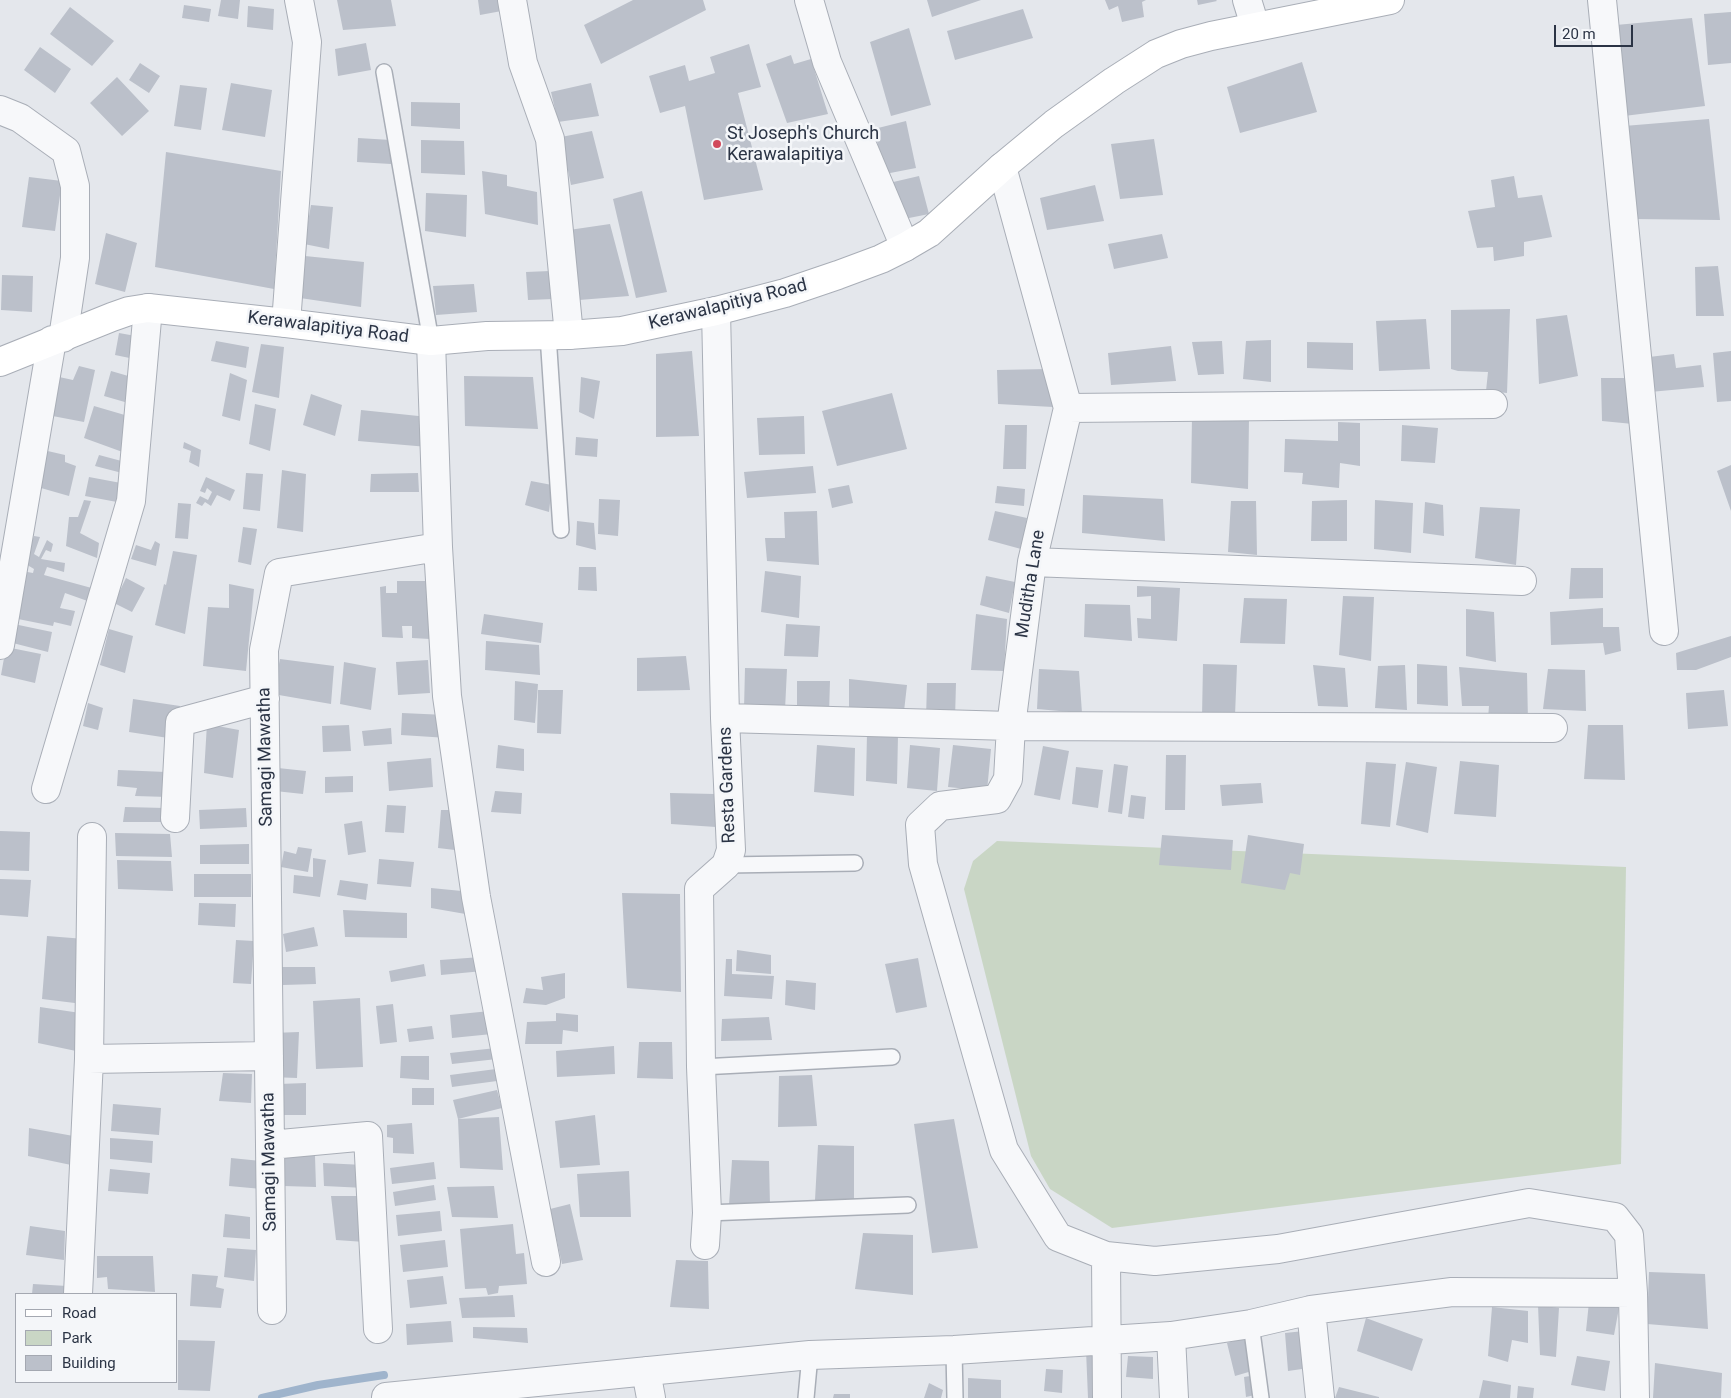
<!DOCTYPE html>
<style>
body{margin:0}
#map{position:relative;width:1731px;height:1398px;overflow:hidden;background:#e4e7ec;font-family:Roboto,sans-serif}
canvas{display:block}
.legend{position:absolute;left:15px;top:1293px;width:162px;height:90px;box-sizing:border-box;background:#f4f6f9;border:1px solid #a4a8b1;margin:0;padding:6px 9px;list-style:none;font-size:15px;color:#2b3445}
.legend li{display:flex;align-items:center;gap:10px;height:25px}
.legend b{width:25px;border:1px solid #a4a8b1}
.scale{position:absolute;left:1554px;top:25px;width:79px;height:22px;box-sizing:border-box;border:2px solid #2b3445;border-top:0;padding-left:6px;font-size:15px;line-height:18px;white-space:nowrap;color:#2b3445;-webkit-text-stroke:4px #f4f6f9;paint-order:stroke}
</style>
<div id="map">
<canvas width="1731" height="1398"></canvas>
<ul class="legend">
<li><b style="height:6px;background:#fff"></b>Road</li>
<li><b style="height:14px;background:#c9d6c5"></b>Park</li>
<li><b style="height:14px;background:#bbc0ca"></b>Building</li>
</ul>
<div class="scale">20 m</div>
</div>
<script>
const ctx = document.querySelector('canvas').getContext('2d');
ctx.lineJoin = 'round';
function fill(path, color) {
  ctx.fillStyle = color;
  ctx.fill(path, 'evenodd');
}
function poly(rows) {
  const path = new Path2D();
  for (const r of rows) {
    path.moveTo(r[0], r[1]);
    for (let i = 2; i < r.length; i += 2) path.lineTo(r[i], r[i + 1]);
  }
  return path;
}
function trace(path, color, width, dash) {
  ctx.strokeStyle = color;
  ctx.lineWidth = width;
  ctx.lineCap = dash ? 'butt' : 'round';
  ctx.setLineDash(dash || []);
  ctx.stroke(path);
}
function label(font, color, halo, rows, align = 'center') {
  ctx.font = font + ' Roboto,sans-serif';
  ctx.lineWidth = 5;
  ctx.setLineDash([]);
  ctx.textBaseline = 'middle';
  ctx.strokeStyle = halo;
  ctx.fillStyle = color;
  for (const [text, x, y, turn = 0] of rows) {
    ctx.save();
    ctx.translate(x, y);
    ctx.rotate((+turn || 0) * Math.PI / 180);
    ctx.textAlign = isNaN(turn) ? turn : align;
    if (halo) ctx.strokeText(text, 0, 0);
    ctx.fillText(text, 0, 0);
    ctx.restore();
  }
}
const green = poly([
 [997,841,1626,867,1621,1164,1112,1228,1050,1189,1031,1156,964,889,973,861]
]);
const stream = poly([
 [262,1398,318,1385,384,1375]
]);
const building = poly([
 [221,0,240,0,238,19,218,16],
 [337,0,391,0,396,26,343,30],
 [478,0,506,0,507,10,480,15],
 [633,0,703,0,706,10,601,64,584,25],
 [927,0,981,0,932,17],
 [1105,0,1146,0,1142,2,1144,17,1122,22,1118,6,1109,10],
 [1197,0,1216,0,1217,1,1198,5],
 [184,5,211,9,209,22,182,18],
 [248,6,274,9,273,30,247,27],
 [70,7,114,41,92,66,50,34],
 [1023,9,1033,38,955,60,947,31],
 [1731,12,1731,63,1708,65,1704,14],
 [1692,18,1705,106,1624,116,1616,25],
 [909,28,931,105,891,116,870,42],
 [366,43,371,70,338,76,335,49],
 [749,44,761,87,738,93,763,190,704,200,685,106,660,113,649,76,685,65,689,81,715,73,710,57],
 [40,47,71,69,55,93,24,70],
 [791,55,794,64,811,59,828,114,787,123,766,64],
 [1302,62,1317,112,1240,133,1227,87],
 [140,63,160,76,149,93,129,80],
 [117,77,149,111,122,136,90,103],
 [231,83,272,90,265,137,222,130],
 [591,83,599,116,558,122,551,92],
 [180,85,207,88,201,130,174,126],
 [411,102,460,103,460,129,411,126],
 [1709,119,1720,220,1634,219,1624,126],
 [906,121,916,168,885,174,874,129],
 [592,131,604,178,571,185,561,137],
 [358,138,391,140,391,164,357,162],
 [1154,139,1163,195,1120,199,1111,144],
 [421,140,464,141,465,175,421,173],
 [166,152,281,171,274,289,155,267],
 [482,171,507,175,507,186,537,192,538,225,485,214],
 [919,176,929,214,899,220,889,183],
 [1514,176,1518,198,1542,195,1552,237,1524,242,1524,256,1494,261,1493,247,1477,248,1468,211,1495,207,1491,180],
 [29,177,62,181,55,231,22,227],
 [1095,185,1104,221,1047,230,1040,198],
 [642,191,667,292,636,298,613,199],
 [426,193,467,195,466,237,425,231],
 [311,205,333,207,329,249,304,244],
 [610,224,629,296,579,300,569,230],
 [106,233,137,243,125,292,95,284],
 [1162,234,1168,258,1114,269,1108,244],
 [305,256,364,262,361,307,300,298],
 [1718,266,1724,316,1696,316,1695,267],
 [550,271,553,299,528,300,526,272],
 [2,275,33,276,32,312,1,310],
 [474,284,477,312,436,315,433,286],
 [1510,309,1507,393,1486,391,1488,372,1458,371,1451,369,1451,310],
 [1567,315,1578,376,1539,384,1536,319],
 [1426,319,1430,369,1379,371,1376,321],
 [119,333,158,340,154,363,115,355],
 [1271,340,1271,382,1243,379,1246,341],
 [216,341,249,347,246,368,211,361],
 [1222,341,1224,374,1198,375,1192,342],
 [1307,342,1353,343,1353,370,1307,368],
 [261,344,284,347,279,398,252,392],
 [1171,346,1176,381,1111,385,1108,353],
 [692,351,699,436,656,437,656,354],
 [1731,351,1731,401,1717,402,1713,353],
 [1674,354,1676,368,1701,365,1704,387,1650,392,1649,357],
 [79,366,95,370,84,422,42,414,50,375,73,380],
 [1048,369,1053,407,998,404,997,370],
 [111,371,149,382,142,407,104,396],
 [230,373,247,380,240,421,222,416],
 [464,376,533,377,538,429,465,426],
 [581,377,600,381,594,419,579,412],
 [1601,378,1629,378,1633,424,1602,421],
 [892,393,907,449,837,466,822,411],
 [311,394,342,405,335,436,303,425],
 [255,404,276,409,270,451,249,444],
 [94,406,135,418,128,454,84,438],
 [361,410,428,417,428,447,358,441],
 [804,416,805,454,759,455,757,418],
 [1192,416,1249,419,1248,489,1191,483],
 [1338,422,1360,423,1360,466,1340,463,1339,488,1302,484,1303,473,1284,472,1285,439,1338,441],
 [1005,425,1027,425,1026,469,1003,469],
 [1402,425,1438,428,1435,463,1401,461],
 [576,437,598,439,597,457,575,455],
 [184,442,201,450,199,467,189,462,191,451,183,448],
 [39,449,65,455,65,462,76,466,69,496,34,486],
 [99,455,129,463,126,474,95,466],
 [1731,465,1731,511,1717,471],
 [813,466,816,493,747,498,744,472],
 [282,470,306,474,303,532,277,528],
 [246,473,263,474,260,511,243,509],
 [418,473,419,492,370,492,371,474],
 [89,477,121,483,117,502,85,496],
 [206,477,235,490,230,501,217,495,211,506,205,502,202,506,196,503,200,496,208,500,212,492,207,488,205,493,200,491],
 [531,481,552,485,549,512,525,505],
 [849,485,853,503,832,508,828,489],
 [997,486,1025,489,1024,506,995,503],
 [1083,495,1163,499,1165,541,1082,533],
 [599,499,620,500,618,536,598,534],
 [84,500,91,501,80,533,99,543,97,558,66,546,69,517,78,517],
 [1347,500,1347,541,1311,541,1312,501],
 [1375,500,1413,503,1411,553,1374,549],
 [1231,501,1256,501,1257,555,1228,552],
 [1425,502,1443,505,1444,536,1423,533],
 [178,503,191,504,188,539,175,538],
 [1480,507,1520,509,1516,565,1475,558],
 [817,511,819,565,767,561,765,538,785,538,784,512],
 [995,511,1027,518,1021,549,988,540],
 [577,521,594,523,596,550,576,545],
 [243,527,257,529,251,565,238,562],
 [34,536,40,537,34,554,39,557,47,540,53,544,51,552,46,550,41,559,65,563,64,572,47,567,44,575,99,590,96,604,65,593,60,608,75,611,71,626,54,622,53,626,8,617,16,570,33,573,34,569,24,563],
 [155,541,160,544,156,566,131,559,136,545,151,550],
 [173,551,197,555,185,634,155,625,164,584,166,585],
 [579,567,596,567,597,591,578,590],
 [1571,568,1603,568,1603,598,1569,599],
 [765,571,801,576,799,618,761,612],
 [986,576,1015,582,1009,613,980,605],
 [126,578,145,588,132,612,114,603],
 [397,581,429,581,430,639,412,638,412,626,402,626,403,638,382,637,380,587,386,586,386,593,397,593],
 [229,584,254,589,246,671,203,666,208,607,229,608],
 [1137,586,1180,588,1177,641,1138,638,1137,618,1151,619,1151,596,1137,597],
 [1343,596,1374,597,1371,661,1339,655],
 [1244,598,1287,599,1285,644,1240,643],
 [1085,604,1130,605,1132,641,1084,637],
 [1603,608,1603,627,1619,627,1621,651,1605,655,1603,643,1551,645,1550,612],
 [1466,609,1494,612,1496,662,1466,656],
 [484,614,543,623,541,643,481,634],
 [976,614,1007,619,1004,671,971,670],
 [9,623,52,632,48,652,5,641],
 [786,624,820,626,818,657,784,656],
 [109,629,133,636,125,673,100,665],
 [1731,636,1731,657,1696,670,1677,670,1676,653],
 [486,641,539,645,540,675,485,670],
 [6,647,41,654,35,683,1,675],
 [686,656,690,690,637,691,637,658],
 [280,659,334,666,331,704,273,694],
 [428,660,430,693,398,695,396,662],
 [344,662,376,668,371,710,340,704],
 [1203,664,1237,665,1235,716,1202,717],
 [1417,664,1447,666,1448,706,1417,704],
 [1313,665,1345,668,1348,707,1318,706],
 [1405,665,1407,710,1375,708,1378,666],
 [1459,667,1527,673,1528,722,1488,718,1489,706,1462,706],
 [745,668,787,669,785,710,744,709],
 [1039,669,1079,671,1082,713,1037,709],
 [1548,669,1585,670,1586,711,1543,709],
 [849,679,907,685,903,720,849,712],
 [515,681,538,684,535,723,514,720],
 [797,681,830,681,829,714,797,714],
 [927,683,956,683,955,719,926,718],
 [538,690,563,690,561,734,537,733],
 [1724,690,1728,726,1688,729,1686,693],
 [133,699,180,706,175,739,129,732],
 [88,703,103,708,98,730,83,726],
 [402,713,446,715,448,738,401,735],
 [207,724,239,730,233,778,204,773],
 [349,725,351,751,323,752,322,726],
 [1588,725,1623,725,1625,780,1584,779],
 [391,728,392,744,364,746,362,731],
 [867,733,898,735,897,784,866,781],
 [498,745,524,749,524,771,496,768],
 [817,745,855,748,854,796,814,792],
 [910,745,940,748,937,791,907,788],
 [953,745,991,749,987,791,948,787],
 [1043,746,1069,751,1060,800,1034,795],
 [1166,755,1186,755,1185,810,1165,810],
 [431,758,433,787,389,791,387,762],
 [1460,761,1499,765,1496,817,1454,814],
 [1366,762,1396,764,1390,827,1361,824],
 [1406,762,1437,767,1428,833,1396,825],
 [1114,764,1128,766,1122,814,1108,812],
 [1076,767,1103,770,1098,808,1072,804],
 [278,768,306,771,303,794,275,791],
 [118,770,166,772,168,797,135,796,137,788,117,786],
 [353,776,353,792,325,793,325,777],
 [1261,783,1263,803,1222,806,1220,785],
 [495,791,522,793,521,814,491,812],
 [670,793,715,794,716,827,671,824],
 [1131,795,1146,797,1144,819,1128,817],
 [387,805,406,806,404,833,385,832],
 [125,807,165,808,164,822,123,822],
 [246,808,247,827,200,829,199,810],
 [441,810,461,810,455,829,455,850,438,848],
 [362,821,366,852,348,855,344,824],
 [0,831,30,832,29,871,0,870],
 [115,833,170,834,172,857,116,856],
 [1162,835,1233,840,1231,870,1159,865],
 [1248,835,1304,844,1300,875,1290,873,1285,890,1241,883],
 [249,844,249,864,200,864,200,845],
 [298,847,312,849,308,872,281,867,284,851,296,854],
 [313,858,326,860,320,897,293,893,294,875,313,877],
 [379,859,414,862,411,887,377,884],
 [117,860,171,861,173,891,118,889],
 [194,874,251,874,251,897,194,897],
 [0,879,31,880,28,917,0,915],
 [340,880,368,884,366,900,337,895],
 [431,888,472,892,477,916,431,908],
 [622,893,680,894,681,992,627,988],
 [199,903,236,904,235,927,198,925],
 [343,910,407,913,407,938,345,937],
 [314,927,318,946,286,952,283,934],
 [47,936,85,939,83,1004,42,999],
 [236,940,254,941,251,984,233,983],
 [737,950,771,955,771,974,736,971],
 [481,957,483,971,441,975,440,960],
 [918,958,927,1007,896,1013,885,964],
 [726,959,732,959,732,974,774,976,772,999,724,996],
 [424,964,426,976,391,982,389,971],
 [282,967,315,967,316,984,283,985],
 [565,973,565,998,546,1005,523,1003,526,988,543,990,541,977],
 [786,980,816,983,815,1010,785,1005],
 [360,998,363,1067,316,1069,313,1001],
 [393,1004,397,1042,380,1044,376,1006],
 [40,1007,87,1014,76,1051,38,1043],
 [490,1011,492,1034,452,1038,450,1015],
 [556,1013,578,1015,578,1032,563,1030,562,1044,525,1044,527,1022,556,1021],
 [769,1017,772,1040,721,1041,722,1019],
 [432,1026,434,1039,409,1042,407,1029],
 [299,1032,297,1078,271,1077,272,1033],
 [639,1042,672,1042,673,1079,637,1078],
 [614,1046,615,1074,557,1077,556,1051],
 [496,1048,497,1059,452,1064,450,1053],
 [401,1056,429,1056,429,1080,400,1078],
 [496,1069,497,1081,452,1087,450,1075],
 [223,1073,252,1074,251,1103,219,1101],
 [812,1075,817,1126,778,1127,779,1076],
 [306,1083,306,1115,276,1115,279,1084],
 [412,1088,434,1088,434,1105,412,1105],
 [497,1090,502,1108,458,1119,453,1100],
 [113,1104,161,1108,159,1135,111,1131],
 [595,1115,600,1165,560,1168,555,1121],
 [499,1117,503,1170,460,1168,458,1119],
 [954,1119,978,1248,932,1253,914,1124],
 [412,1123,414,1154,393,1153,393,1138,387,1137,387,1125],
 [29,1128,79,1137,76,1166,28,1156],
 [110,1138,153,1141,152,1163,110,1159],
 [818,1145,854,1146,854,1200,815,1200],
 [284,1156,315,1156,316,1187,284,1186],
 [231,1158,261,1161,262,1189,229,1186],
 [732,1160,769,1161,770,1206,729,1205],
 [434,1162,436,1179,392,1184,390,1168],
 [323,1163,364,1165,365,1188,324,1186],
 [110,1169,150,1173,148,1194,108,1191],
 [629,1171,631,1217,580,1217,577,1174],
 [434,1185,436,1200,395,1206,393,1192],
 [494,1186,498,1218,452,1217,447,1187],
 [331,1196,362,1196,365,1242,336,1240],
 [570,1204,583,1260,562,1264,550,1209],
 [440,1211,442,1231,398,1236,396,1215],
 [225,1214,250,1217,250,1239,223,1237],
 [513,1224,516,1254,524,1253,527,1284,499,1286,498,1293,488,1295,486,1288,465,1289,460,1229],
 [30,1226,65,1231,64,1260,26,1255],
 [863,1233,913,1235,913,1295,855,1289],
 [445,1240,448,1267,403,1272,400,1245],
 [227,1248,256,1250,254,1281,224,1277],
 [97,1256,153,1256,155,1292,108,1289,107,1277,97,1278],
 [676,1260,708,1261,709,1309,670,1307],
 [1649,1272,1705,1274,1708,1329,1647,1324],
 [192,1274,218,1276,216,1287,224,1289,221,1308,190,1306],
 [443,1276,447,1304,410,1308,407,1280],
 [33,1284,67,1286,67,1294,32,1294],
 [513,1295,515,1317,462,1318,459,1298],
 [1589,1302,1619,1308,1614,1335,1586,1331],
 [1538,1305,1559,1308,1556,1357,1540,1355],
 [1492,1307,1528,1311,1528,1343,1512,1340,1508,1362,1488,1356],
 [1366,1318,1423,1339,1412,1371,1357,1351],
 [451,1321,453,1342,407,1345,406,1324],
 [473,1327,527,1328,528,1343,473,1338],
 [1304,1331,1309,1368,1288,1371,1285,1333],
 [1244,1338,1252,1371,1235,1376,1227,1343],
 [178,1340,215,1341,210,1391,178,1390],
 [1086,1350,1105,1350,1098,1398,1088,1398],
 [1128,1356,1153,1357,1153,1379,1126,1377],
 [1577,1356,1610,1361,1605,1391,1571,1385],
 [1655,1363,1722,1373,1721,1398,1653,1398],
 [1046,1369,1063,1370,1062,1393,1044,1391],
 [1256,1375,1259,1394,1246,1397,1244,1377],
 [968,1378,1001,1380,1001,1398,968,1398],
 [1483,1380,1511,1385,1510,1398,1479,1398],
 [929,1383,943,1390,941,1398,924,1398],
 [1518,1386,1534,1388,1533,1398,1517,1398],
 [1339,1387,1379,1397,1379,1398,1335,1398],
 [834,1394,850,1394,850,1398,833,1398]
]);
const lane = poly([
 [384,72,431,341],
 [548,335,561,530],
 [726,865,855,863],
 [701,1067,892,1057],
 [707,1213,908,1205],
 [1251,1324,1261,1398],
 [954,1350,955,1398],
 [806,1398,810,1355]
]);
const street = poly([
 [512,0,523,63,550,139,569,335],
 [809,0,827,62,905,247],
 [1247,0,1255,26],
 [1602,0,1664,631],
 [0,110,20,118,66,151,75,186,75,258,63,338],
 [1002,167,1068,408,1032,562,1011,726,1008,779,997,799,940,806,920,825,923,864,1004,1150,1058,1237,1106,1256,1155,1261,1278,1249,1529,1203,1615,1217,1629,1235,1633,1293,1635,1398],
 [286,323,307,42,299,0],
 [1068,408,1493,404],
 [438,547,447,696,476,897,546,1262],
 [1032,562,1522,581],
 [0,645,52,340],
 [725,718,1011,726,1553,728],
 [46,789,131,501,148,308],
 [175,818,180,722,265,699],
 [89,1059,92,837],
 [270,1145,368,1136,378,1329],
 [705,1245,707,1213,701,1067,699,889,726,865,731,850,725,718,716,311],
 [1106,1256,1107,1398],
 [78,1294,89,1059,269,1056],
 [272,1310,264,650,279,573,438,547,431,341],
 [1311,1310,1320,1398],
 [1171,1336,1174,1398],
 [646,1371,651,1398],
 [386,1397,810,1355,954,1350,1171,1336,1251,1324,1311,1310,1452,1292,1633,1293]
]);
const secondary = poly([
 [0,362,112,317,129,311,148,308,286,323,431,341,487,336,569,335,622,331,716,311,785,293,838,275,881,259,905,247,929,233,1002,167,1054,124,1114,81,1156,54,1181,44,1211,36,1390,0]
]);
const markers = [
 [717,144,5,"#d1495b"]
];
const poiNames = [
 ["St Joseph's Church",727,134],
 ["Kerawalapitiya",727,155]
];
const streetNames = [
 ["Kerawalapitiya Road",728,305,-14],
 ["Kerawalapitiya Road",328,328,7],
 ["Muditha Lane",1031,584,-81],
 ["Samagi Mawatha",266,757,-91],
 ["Resta Gardens",728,785,-92],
 ["Samagi Mawatha",270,1162,-91]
];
fill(green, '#c9d6c5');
trace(stream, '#9fb4cc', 8);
fill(building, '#bbc0ca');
trace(lane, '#a9aeb7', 18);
trace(street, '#a9aeb7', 30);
trace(secondary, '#a9aeb7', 30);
trace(lane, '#f7f8fa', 15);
trace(street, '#f7f8fa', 28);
trace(secondary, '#fff', 28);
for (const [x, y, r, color] of markers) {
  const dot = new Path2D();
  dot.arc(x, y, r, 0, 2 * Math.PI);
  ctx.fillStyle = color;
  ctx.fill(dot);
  trace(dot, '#f4f6f9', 2);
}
label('18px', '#2b3445', '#f4f6f9', poiNames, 'left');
label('18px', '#2b3445', '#f4f6f9', streetNames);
</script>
